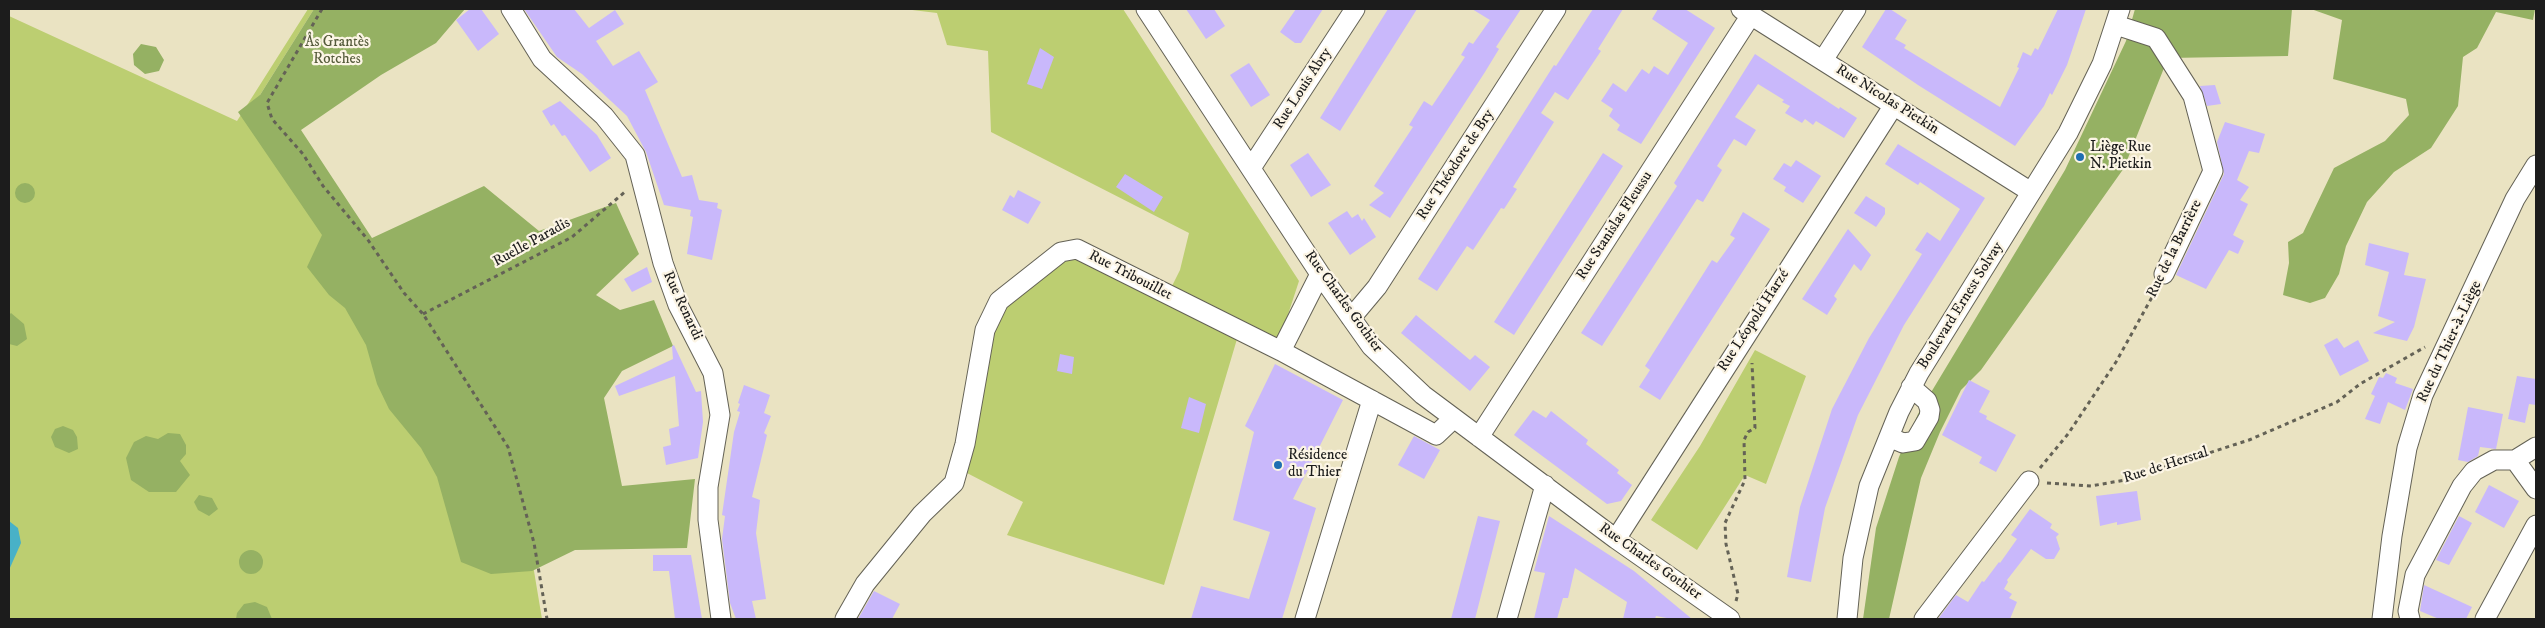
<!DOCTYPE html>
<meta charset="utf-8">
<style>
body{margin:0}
#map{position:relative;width:2545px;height:628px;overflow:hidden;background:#eae3c2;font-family:"IM FELL DW Pica",serif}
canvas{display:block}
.frame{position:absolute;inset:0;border:10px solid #1c1c1c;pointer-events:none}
</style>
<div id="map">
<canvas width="2545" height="628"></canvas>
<div class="frame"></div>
</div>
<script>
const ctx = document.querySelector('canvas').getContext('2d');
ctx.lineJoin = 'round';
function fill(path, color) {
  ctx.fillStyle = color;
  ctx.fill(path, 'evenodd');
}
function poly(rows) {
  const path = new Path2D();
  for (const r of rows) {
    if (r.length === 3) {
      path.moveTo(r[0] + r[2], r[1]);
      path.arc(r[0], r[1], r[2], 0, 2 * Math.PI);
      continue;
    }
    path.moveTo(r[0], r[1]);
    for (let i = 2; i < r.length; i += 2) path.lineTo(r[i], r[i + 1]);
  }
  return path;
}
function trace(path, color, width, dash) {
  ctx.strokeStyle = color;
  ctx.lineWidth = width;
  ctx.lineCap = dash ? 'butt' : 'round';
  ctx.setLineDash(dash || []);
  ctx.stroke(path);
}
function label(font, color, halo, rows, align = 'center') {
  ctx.font = font + ' "IM FELL DW Pica",serif';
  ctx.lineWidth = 4.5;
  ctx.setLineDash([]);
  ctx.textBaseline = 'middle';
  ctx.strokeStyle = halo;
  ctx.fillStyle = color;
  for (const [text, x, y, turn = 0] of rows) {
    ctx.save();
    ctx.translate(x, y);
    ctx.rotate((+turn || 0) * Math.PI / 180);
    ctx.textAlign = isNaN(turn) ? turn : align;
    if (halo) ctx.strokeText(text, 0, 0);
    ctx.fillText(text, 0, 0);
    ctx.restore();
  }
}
const green = poly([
 [308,9,314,9,260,95,528,535,542,619,9,619,9,16,237,121],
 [904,9,1123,9,1299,281,1278,345,1170,290,1180,270,1189,233,991,132,988,51,947,45,937,13],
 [1078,253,1237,339,1164,585,1007,535,1023,502,965,472,988,338,1005,300],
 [1755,350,1806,376,1766,484,1745,475,1697,550,1651,520,1700,446]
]);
const forest = poly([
 [314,9,465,9,436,43,381,75,301,130,372,238,484,186,539,231,616,203,639,254,596,295,620,310,654,300,673,346,622,371,604,398,622,486,695,479,687,548,575,550,532,571,491,574,461,562,437,477,421,448,389,409,377,384,366,345,345,308,329,295,307,267,322,235,238,112,260,95],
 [2135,9,2292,9,2288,56,2168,58,2124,168,1981,370,1961,390,1940,432,1921,478,1889,619,1863,619,1876,528,1899,457,1918,414,2065,170,2126,41],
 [2311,9,2535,9,2533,20,2496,12,2477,48,2463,57,2458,106,2431,148,2394,172,2367,202,2346,246,2339,274,2325,298,2310,303,2283,295,2289,263,2288,242,2303,233,2334,168,2385,141,2409,115,2406,99,2333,79,2342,20],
 [141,44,156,47,164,60,159,71,145,74,134,65,133,54],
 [25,193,10],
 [11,313,24,324,27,339,17,346,9,344,9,315],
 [63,426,73,430,77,437,78,449,69,453,55,447,51,437,55,429],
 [168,433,180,434,186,445,186,454,180,461,190,475,176,492,149,492,131,480,126,458,134,442,146,436,158,439],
 [199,495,212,498,218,509,209,516,198,510,194,502],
 [251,562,12],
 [255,602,267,607,272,619,236,619,237,613,244,604]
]);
const water = poly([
 [9,521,18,528,21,543,9,570]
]);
const building = poly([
 [470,9,481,9,499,34,478,51,456,20],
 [524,9,574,9,589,28,615,10,624,24,596,41,613,66,639,51,658,82,645,90,682,177,692,175,699,200,718,203,717,208,722,210,712,260,687,254,693,217,690,216,691,210,664,205,646,152,627,116,582,74,557,57],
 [1186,9,1214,9,1225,26,1206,39],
 [1296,9,1323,9,1301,43,1295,43,1280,32],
 [1388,9,1417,9,1340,131,1320,118],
 [1472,9,1521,9,1496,47,1499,49,1485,72,1390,218,1369,205,1384,193,1374,186,1413,127,1409,125,1424,101,1432,106,1465,57,1461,55,1469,42,1473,44,1490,20],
 [1593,9,1623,9,1598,49,1601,51,1568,100,1555,92,1541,113,1554,122,1513,187,1517,189,1504,209,1501,208,1473,250,1467,246,1437,291,1418,279,1554,65,1556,66],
 [1658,9,1685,9,1715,28,1641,144,1617,130,1620,125,1609,116,1613,109,1601,101,1613,83,1626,92,1642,69,1649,74,1654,66,1668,75,1688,43,1652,19],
 [1886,9,1890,9,1907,20,1895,39,1906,45,1904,48,2000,107,2019,68,2017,67,2023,52,2031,56,2035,48,2038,50,2058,9,2086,9,2067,65,2052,95,2050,93,2044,106,2015,146,1918,85,1862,47],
 [1040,48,1054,57,1042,89,1027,84],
 [1755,54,1839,109,1840,107,1857,118,1844,138,1816,121,1813,125,1805,119,1802,123,1785,113,1790,106,1782,102,1784,100,1758,84,1735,117,1756,130,1746,146,1734,139,1717,166,1722,170,1703,202,1697,199,1602,346,1581,333,1677,186,1674,183],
 [1249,63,1270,95,1251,107,1230,75],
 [2215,85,2221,104,2207,106,2200,86],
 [560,101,597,135,611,158,590,172,565,135,562,136,554,124,551,126,542,111],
 [2225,122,2265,134,2259,153,2249,151,2237,180,2249,187,2240,200,2248,204,2233,235,2244,241,2238,254,2229,250,2206,289,2176,275,2224,174,2217,142],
 [1898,144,1985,198,1904,325,1858,415,1825,508,1811,582,1787,577,1800,507,1832,409,1869,338,1922,254,1915,250,1927,232,1940,241,1960,209,1920,182,1918,185,1885,164],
 [1308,153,1331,185,1311,197,1290,165],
 [1603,153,1623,166,1514,335,1494,322],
 [1796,160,1821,176,1803,203,1784,191,1786,187,1773,179,1784,163,1791,167],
 [1125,174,1163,197,1154,212,1116,187],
 [1018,190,1041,202,1028,224,1002,210,1010,195,1014,198],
 [1866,196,1885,208,1885,214,1876,227,1854,213],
 [1347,211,1352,218,1358,214,1362,221,1364,218,1376,237,1350,255,1328,223],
 [1743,212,1770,229,1660,400,1639,387,1650,370,1645,366,1712,260,1717,263,1735,238,1730,235],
 [1848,229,1871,255,1861,271,1854,264,1834,296,1837,299,1827,315,1802,299],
 [2369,243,2409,253,2404,275,2426,279,2414,327,2407,341,2373,333,2395,322,2378,316,2389,272,2365,265],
 [647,267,652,282,632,292,624,279],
 [1416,315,1470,360,1475,355,1490,367,1470,391,1401,333],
 [2337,338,2344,348,2358,340,2369,361,2340,376,2324,345],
 [674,345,696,392,701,391,703,422,698,458,666,465,663,447,671,445,669,429,679,426,675,376,619,396,615,386,673,359,672,346],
 [1060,354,1074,357,1072,374,1057,371],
 [1275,364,1343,400,1293,499,1316,508,1282,619,1191,619,1201,586,1249,599,1270,532,1233,520,1254,432,1245,426],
 [2386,373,2397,378,2395,383,2413,389,2405,410,2388,402,2380,424,2365,419,2375,396,2371,394,2379,377,2383,378],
 [2517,376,2536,379,2536,405,2529,404,2525,423,2508,419],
 [1969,380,1990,391,1979,412,1987,416,1986,419,2016,435,1996,472,1979,463,1982,457,1942,435],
 [744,385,770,395,764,413,771,416,764,433,767,435,752,497,760,500,756,533,766,599,752,601,756,619,736,619,730,603,722,539,725,516,722,515,734,432,740,412,737,411,740,404,738,403],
 [1189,397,1206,404,1199,433,1181,428],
 [2468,407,2503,414,2496,449,2480,447,2478,456,2468,462,2458,460],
 [1533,410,1546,418,1551,411,1588,440,1586,444,1619,470,1617,473,1632,485,1621,501,1607,504,1514,435],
 [1414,436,1440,450,1424,479,1398,465],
 [2489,485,2519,501,2504,528,2475,512],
 [2137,491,2141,520,2117,525,2117,522,2100,526,2096,496],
 [2030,509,2052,524,2050,528,2059,534,2056,537,2060,549,2054,559,2046,559,2031,549,2007,580,2008,582,2004,589,2012,594,2009,598,2017,602,2010,619,1938,619,1956,595,1968,602,1982,581,1984,582,1999,562,2000,563,2017,539,2011,535],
 [1478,516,1500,521,1475,619,1451,619],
 [1549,516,1634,571,1692,619,1672,619,1656,616,1655,619,1623,619,1627,602,1575,568,1568,598,1563,598,1557,619,1534,619,1545,573,1534,571],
 [2459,516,2472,523,2449,565,2436,560],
 [653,555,691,555,702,619,675,619,669,571,653,571],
 [2424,585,2472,607,2466,619,2439,619,2420,611],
 [874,591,900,604,892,619,858,619]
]);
const path = poly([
 [322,9,267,103,272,119,303,154,323,186,368,240,404,293,423,314,508,447,534,543,547,619],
 [423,314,572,237,626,191],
 [2040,468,2068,434,2116,362,2156,290],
 [2047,483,2091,486,2125,480,2249,440,2337,402,2360,384,2425,347],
 [1736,601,1738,594,1726,544,1725,523,1745,480,1744,440,1748,432,1755,428,1752,363]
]);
const minor = poly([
 [511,9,542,59,604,116,635,155,663,263,678,305,713,373,720,415,708,487,708,520,721,619],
 [1146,9,1320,274,1371,346,1423,395,1616,539,1730,619],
 [1741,9,2031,192],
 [2116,25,2156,38,2193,96,2213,171,2164,274],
 [1823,60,1856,9],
 [1251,168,1355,9],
 [1351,318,1377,287,1556,9],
 [1281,351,1320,274],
 [1479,437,1751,15],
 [1889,437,1903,443,1915,441,1929,417,1930,410,1927,401,1911,387],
 [2515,460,2536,447],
 [1616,539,1894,105],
 [845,619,865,584,922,514,954,483,965,444,985,330,999,301,1061,252,1077,249,1281,351,1436,435,1454,418],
 [1305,619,1372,400],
 [1507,619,1545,485],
 [1847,619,1853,558,1869,486,1899,412,1919,373,2068,133,2102,64,2120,9],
 [1924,619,2029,481],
 [2382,619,2392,536,2407,448,2423,395,2515,199,2536,165],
 [2410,619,2408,611,2415,575,2462,486,2474,471,2494,460,2515,460,2536,489],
 [2485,619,2536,525]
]);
const markers = [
 [2080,157,5,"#1f6fb2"],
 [1278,465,5,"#1f6fb2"]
];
const parkNames = [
 ["Ås Grantès",337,43],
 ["Rotches",337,60]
];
const streetNames = [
 ["Rue Louis Abry",1303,89,-57],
 ["Rue Nicolas Pietkin",1887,100,32],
 ["Rue Théodore de Bry",1456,165,-57],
 ["Rue Stanislas Fleussu",1615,226,-57],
 ["Ruelle Paradis",532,243,-29],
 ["Rue de la Barrière",2175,249,-64],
 ["Rue Tribouillet",1130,276,27],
 ["Rue Charles Gothier",1343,302,54],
 ["Rue Renardi",682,306,65],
 ["Boulevard Ernest Solvay",1961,306,-58],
 ["Rue Léopold Harzé",1754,321,-57],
 ["Rue du Thier-à-Liège",2450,342,-65],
 ["Rue de Herstal",2166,466,-18],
 ["Rue Charles Gothier",1650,562,35]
];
const poiNames = [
 ["Liège Rue",2090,148],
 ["N. Pietkin",2090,165],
 ["Résidence",1288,456],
 ["du Thier",1288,473]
];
fill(green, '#bcce71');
fill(forest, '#95b163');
fill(water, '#48b1c7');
fill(building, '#c9b8fb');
trace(minor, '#646256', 21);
trace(path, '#646256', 3, [4, 4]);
trace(minor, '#fff', 19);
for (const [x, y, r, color] of markers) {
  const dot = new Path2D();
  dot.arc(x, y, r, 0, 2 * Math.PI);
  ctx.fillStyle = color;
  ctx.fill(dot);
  trace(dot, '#fcf5e5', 2);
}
label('15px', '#545a3a', '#fcf5e5', parkNames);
label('15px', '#1c1c1c', '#fcf5e5', streetNames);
label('15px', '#1c1c1c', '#fcf5e5', poiNames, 'left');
</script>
